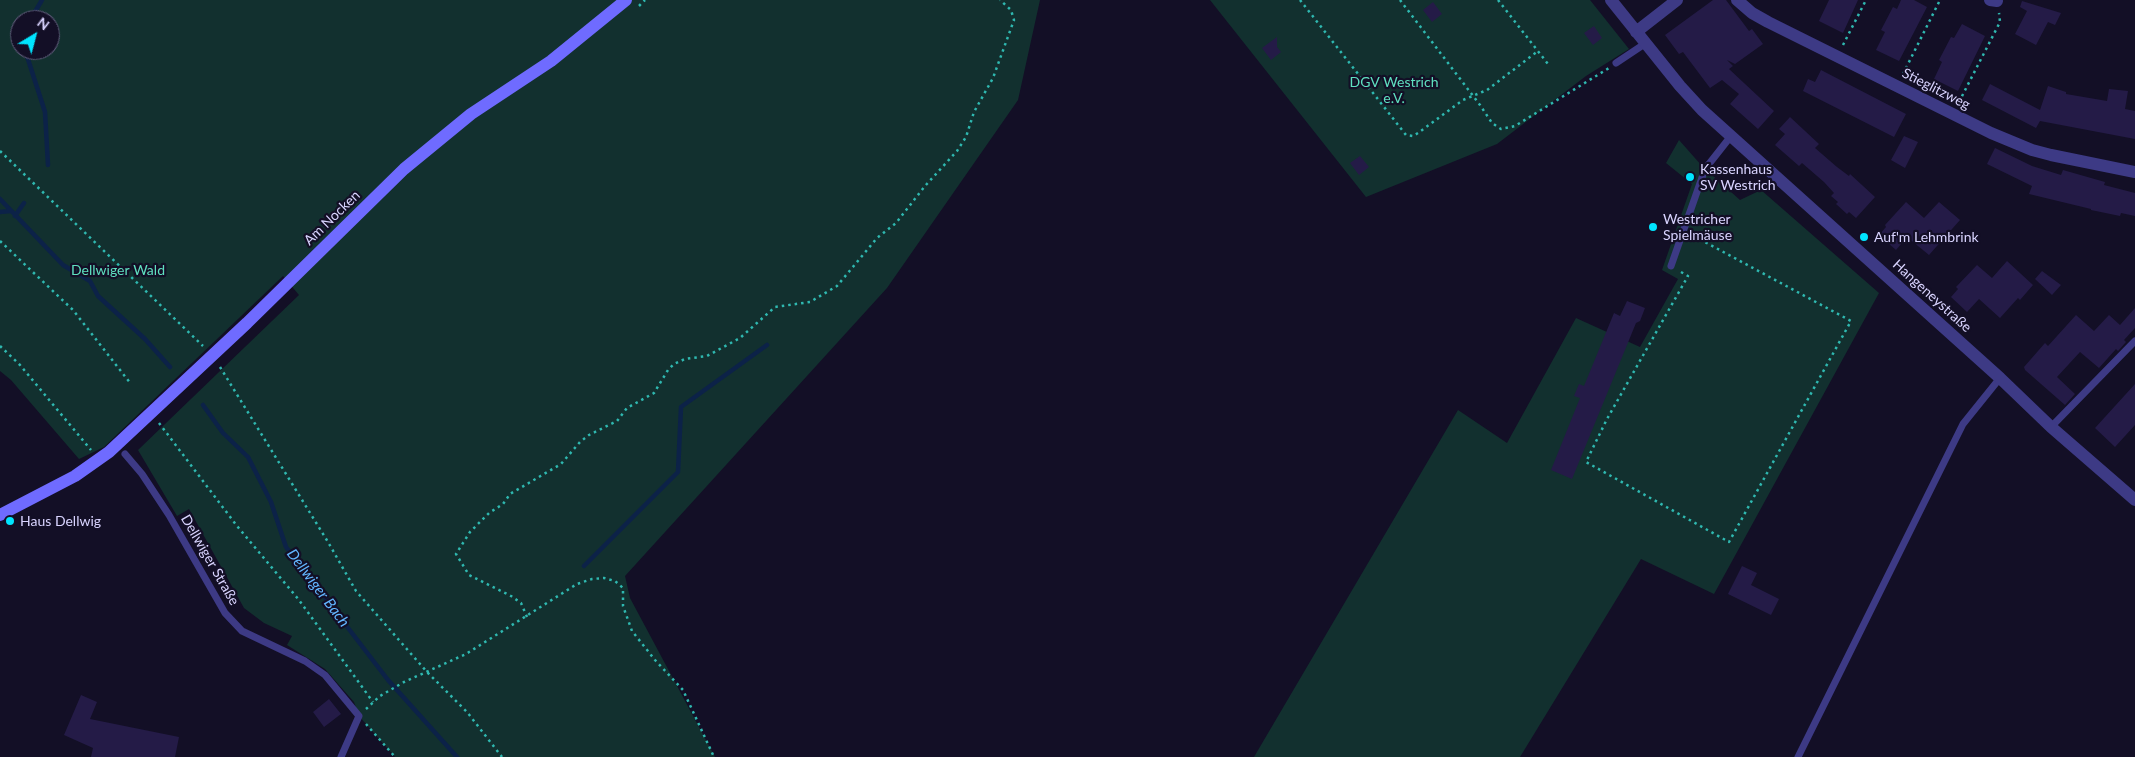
<!DOCTYPE html>
<meta charset="utf-8">
<style>
body{margin:0}
#map{position:relative;width:2135px;height:757px;overflow:hidden;background:#130f26;font-family:Lato,sans-serif}
canvas{display:block}
.north{position:absolute;left:10px;top:10px;width:50px;height:50px;box-sizing:border-box;background:#130f26;border:1px solid #625e7d;border-radius:50%;rotate:37deg;font-size:14px;font-weight:700;line-height:20px;text-align:center;color:#d9d4ff}
.north::after{content:'';display:block;margin:auto;width:18px;height:22px;background:#00e5ff;clip-path:polygon(50% 0,100% 100%,50% 72%,0 100%)}
</style>
<div id="map">
<canvas width="2135" height="757"></canvas>
<div class="north">N</div>
</div>
<script>
const ctx = document.querySelector('canvas').getContext('2d');
ctx.lineJoin = 'round';
function fill(path, color) {
  ctx.fillStyle = color;
  ctx.fill(path, 'evenodd');
}
function poly(rows) {
  const path = new Path2D();
  for (const r of rows) {
    path.moveTo(r[0], r[1]);
    for (let i = 2; i < r.length; i += 2) path.lineTo(r[i], r[i + 1]);
  }
  return path;
}
function trace(path, color, width, dash) {
  ctx.strokeStyle = color;
  ctx.lineWidth = width;
  ctx.lineCap = dash ? 'butt' : 'round';
  ctx.setLineDash(dash || []);
  ctx.stroke(path);
}
function label(font, color, halo, rows, align = 'center') {
  ctx.font = font + ' Lato,sans-serif';
  ctx.lineWidth = 4.5;
  ctx.setLineDash([]);
  ctx.textBaseline = 'middle';
  ctx.strokeStyle = halo;
  ctx.fillStyle = color;
  for (const [text, x, y, turn = 0] of rows) {
    ctx.save();
    ctx.translate(x, y);
    ctx.rotate((+turn || 0) * Math.PI / 180);
    ctx.textAlign = isNaN(turn) ? turn : align;
    if (halo) ctx.strokeText(text, 0, 0);
    ctx.fillText(text, 0, 0);
    ctx.restore();
  }
}
const green = poly([
 [0,0,1040,0,1018,100,887,288,625,576,630,598,715,757,395,757,359,716,354,702,325,669,287,645,292,636,264,623,244,608,189,509,177,516,138,450,299,295,283,276,104,447,79,459,11,380,0,371],
 [20,20,50,20,50,50,20,50],
 [1210,0,1590,0,1629,49,1586,76,1497,144,1366,197],
 [1679,140,1702,166,1740,200,1761,190,1879,293,1714,594,1641,559,1520,757,1254,757,1458,410,1507,443,1576,318,1640,347,1678,279,1662,270,1692,184,1666,163]
]);
const stream = poly([
 [30,20,42,0],
 [25,50,45,112,48,165],
 [0,199,63,265,90,281,98,296,145,339,170,367],
 [0,212,11,211],
 [15,216,24,203],
 [203,405,223,433,248,457,271,502,286,547,388,680,457,757],
 [584,566,678,472,681,407,767,345]
]);
const building = poly([
 [1713,0,1726,0,1749,31,1752,29,1763,44,1735,64,1727,60,1733,66,1729,69,1774,111,1758,129,1730,104,1739,94,1722,80,1710,88,1683,52,1679,54,1665,35],
 [1829,0,1858,0,1843,33,1819,21],
 [1901,0,1914,0,1927,7,1899,61,1876,50,1885,32,1881,30,1893,7,1897,9],
 [2022,1,2061,13,2055,25,2048,22,2036,45,2015,34,2027,11,2020,7],
 [1433,2,1442,14,1432,22,1423,10],
 [1962,24,1985,36,1958,91,1934,79,1942,62,1939,60,1951,37,1954,38],
 [1594,26,1602,38,1593,45,1584,33],
 [1277,37,1277,47,1281,52,1271,60,1262,48],
 [1821,70,1906,114,1894,137,1803,91,1808,79,1815,82],
 [1990,84,2040,110,2048,86,2066,92,2066,94,2107,101,2109,89,2128,91,2125,109,2135,111,2135,139,2040,121,2036,128,1982,100],
 [1790,117,1819,144,1815,148,1837,167,1849,176,1850,174,1875,197,1856,218,1849,212,1847,214,1836,204,1838,202,1831,196,1834,193,1824,182,1802,163,1799,166,1775,145,1785,134,1779,129],
 [1904,136,1918,142,1905,168,1891,160],
 [1995,148,2032,166,2061,175,2063,170,2105,182,2104,185,2135,193,2135,216,2121,213,2120,216,2091,210,2091,209,2029,194,2032,186,1987,164],
 [1360,156,1369,167,1359,175,1350,163],
 [1906,202,1924,218,1939,202,1960,220,1929,255,1907,237,1896,250,1879,235,1886,227,1885,225],
 [2007,261,2033,285,2020,300,2018,298,2000,318,1979,299,1967,312,1951,297,1958,289,1956,287,1977,265,1992,278],
 [2042,271,2061,285,2052,295,2035,279],
 [1627,301,1645,308,1640,321,1636,323,1572,479,1551,470,1580,398,1574,396,1579,384,1584,386,1614,313,1620,316],
 [2135,308,2135,328,2124,340,2126,342,2118,351,2116,349,2099,368,2080,352,2057,377,2075,394,2065,405,2025,370,2024,367,2045,343,2048,346,2076,315,2094,331,2109,315,2120,325],
 [2135,384,2135,425,2115,447,2095,428],
 [1742,566,1757,573,1751,585,1779,599,1771,615,1728,594],
 [81,695,97,702,90,719,179,737,175,757,91,757,93,748,64,735],
 [329,699,341,714,324,727,313,712]
]);
const path = poly([
 [1300,0,1406,135,1413,136,1418,133,1463,100,1487,90,1538,51],
 [1400,0,1480,105,1492,123,1501,129,1515,126,1609,68],
 [1498,0,1548,64],
 [639,6,645,0],
 [1843,45,1866,0],
 [1903,74,1940,0],
 [1959,102,2000,22,1999,13],
 [0,151,203,346],
 [0,241,73,310,131,384],
 [1681,272,1688,276,1607,419,1586,462,1729,542,1851,321,1692,235],
 [0,346,20,365,91,450],
 [220,367,328,542,356,591,427,672,467,712,502,757],
 [159,423,237,526,299,600,373,702],
 [527,617,521,603,511,596,469,575,456,554,470,532,489,513,503,504,510,494,561,464,580,442,589,435,617,421,627,408,654,393,668,370,674,364,685,359,707,356,740,338,775,307,810,302,837,286,877,238,896,223,925,186,957,151,966,137,974,112,993,78,1014,20,1011,10,1000,0],
 [366,709,380,696,404,682,466,654,577,584,592,579,604,578,615,581,623,588,623,606,632,631,655,660,683,690,714,757],
 [366,724,395,757]
]);
const lane = poly([
 [1616,63,1646,43],
 [1671,266,1705,169,1731,136],
 [2051,427,2135,341],
 [125,454,142,474,169,515,225,613,242,631,305,661,325,675,359,716,341,757],
 [1798,757,1963,424,2000,378]
]);
const street = poly([
 [1611,0,1680,86,1702,110,2000,378,2051,427,2135,500],
 [1737,0,1752,13,1768,22,1991,133,2032,150,2051,155,2135,172],
 [1990,0,1997,1],
 [1636,32,1677,0]
]);
const secondary = poly([
 [0,515,75,476,109,452,247,323,404,169,471,114,551,61,626,0]
]);
const markers = [
 [1690,177,5,"#00e5ff"],
 [1653,227,5,"#00e5ff"],
 [1864,237,5,"#00e5ff"],
 [10,521,5,"#00e5ff"]
];
const parkNames = [
 ["DGV Westrich",1394,82],
 ["e.V.",1394,98],
 ["Dellwiger Wald",118,270]
];
const streetNames = [
 ["Stieglitzweg",1936,89,27],
 ["Am Nocken",332,218,-44],
 ["Hangeneystraße",1932,296,42],
 ["Dellwiger Straße",210,560,60]
];
const poiNames = [
 ["Kassenhaus",1700,169],
 ["SV Westrich",1700,185],
 ["Westricher",1663,219],
 ["Spielmäuse",1663,235],
 ["Auf'm Lehmbrink",1874,237],
 ["Haus Dellwig",20,521]
];
const waterNames = [
 ["Dellwiger Bach",318,588,53]
];
fill(green, '#12302f');
trace(stream, '#0c2248', 4.5);
fill(building, '#241b47');
trace(path, '#2fb8b0', 2.5, [2.5, 4]);
trace(lane, '#3d3a85', 7);
trace(street, '#3d3a85', 12);
trace(secondary, '#6f6bff', 12);
for (const [x, y, r, color] of markers) {
  const dot = new Path2D();
  dot.arc(x, y, r, 0, 2 * Math.PI);
  ctx.fillStyle = color;
  ctx.fill(dot);
  trace(dot, '#130f26', 2);
}
label('14px', '#5fe0c0', '#130f26', parkNames);
label('14px', '#d9d4ff', '#130f26', streetNames);
label('14px', '#d9d4ff', '#130f26', poiNames, 'left');
label('italic 15px', '#62b6ff', '#130f26', waterNames);
</script>
